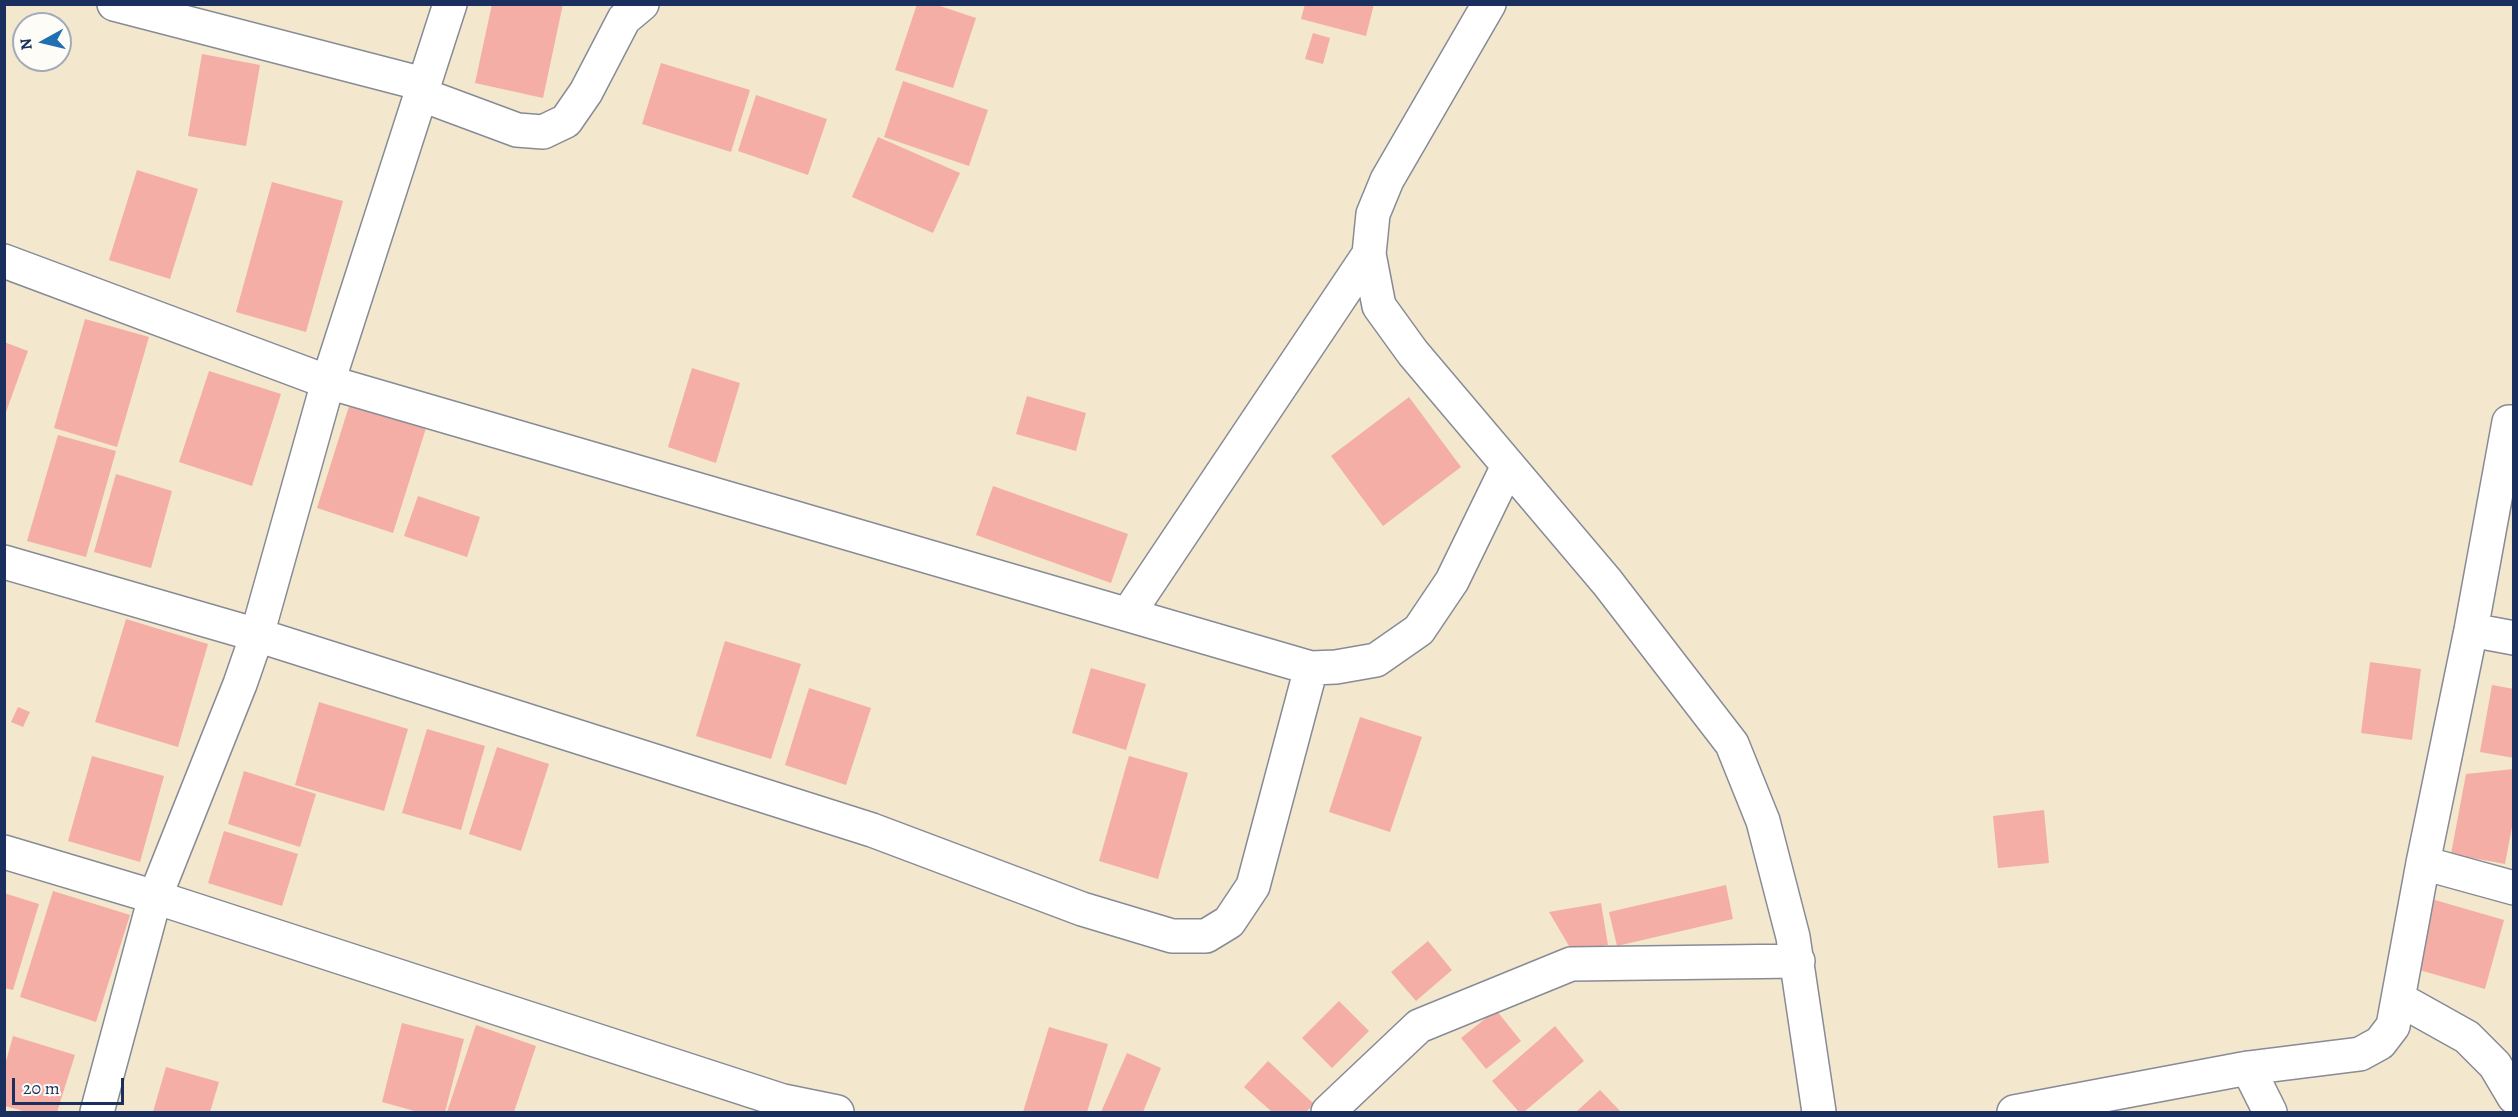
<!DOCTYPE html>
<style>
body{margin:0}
#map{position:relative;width:2518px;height:1117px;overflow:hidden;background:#f3e7ce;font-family:Alegreya,serif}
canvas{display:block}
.frame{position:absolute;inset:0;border:6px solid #1b2f5e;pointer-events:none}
.north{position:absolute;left:12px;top:12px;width:60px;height:60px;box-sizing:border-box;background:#fdfcf7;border:2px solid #a3aaba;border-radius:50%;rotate:262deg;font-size:16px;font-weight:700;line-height:24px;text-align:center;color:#1b2f5e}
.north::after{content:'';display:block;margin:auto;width:21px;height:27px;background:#1f6fb2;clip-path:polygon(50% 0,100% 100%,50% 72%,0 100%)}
.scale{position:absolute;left:12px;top:1078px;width:112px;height:27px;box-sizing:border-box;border:3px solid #1b2f5e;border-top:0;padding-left:8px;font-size:18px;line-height:21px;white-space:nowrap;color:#1b2f5e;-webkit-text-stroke:4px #fdfcf7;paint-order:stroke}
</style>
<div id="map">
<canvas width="2518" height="1117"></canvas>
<div class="frame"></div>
<div class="north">N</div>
<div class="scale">20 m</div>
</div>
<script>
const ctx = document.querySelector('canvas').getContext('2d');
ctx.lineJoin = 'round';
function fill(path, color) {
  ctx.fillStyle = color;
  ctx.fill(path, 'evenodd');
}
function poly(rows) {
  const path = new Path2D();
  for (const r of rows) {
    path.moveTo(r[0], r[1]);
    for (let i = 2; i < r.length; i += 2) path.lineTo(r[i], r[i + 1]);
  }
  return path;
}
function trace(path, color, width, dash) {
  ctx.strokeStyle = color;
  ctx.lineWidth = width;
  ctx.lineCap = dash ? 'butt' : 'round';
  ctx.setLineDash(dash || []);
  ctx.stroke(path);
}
const building = poly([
 [492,4,563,4,543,98,475,83],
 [917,4,934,4,976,18,953,88,895,70],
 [1305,4,1374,4,1366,36,1301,19],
 [1313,33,1330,38,1323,64,1305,59],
 [202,54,260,65,246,146,188,136],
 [661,63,750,90,731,152,642,124],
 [903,81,988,110,969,166,884,137],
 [756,95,827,119,808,175,738,151],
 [878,137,960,173,933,233,852,197],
 [137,170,198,189,170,279,109,260],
 [272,182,343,201,306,332,236,312],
 [85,319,149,337,117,447,54,428],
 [4,342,28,351,6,412,4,412],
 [692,368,740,383,716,463,668,447],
 [209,371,281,394,252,486,179,462],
 [1027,396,1086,413,1076,451,1016,434],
 [1409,397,1461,467,1383,526,1331,456],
 [350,403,426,428,393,533,317,508],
 [58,435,116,451,86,557,27,541],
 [116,474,172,491,151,568,94,552],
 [993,486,1128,534,1111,583,976,535],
 [418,496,480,517,467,557,404,536],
 [126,619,208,644,178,747,95,722],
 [725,641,801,664,771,759,696,736],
 [2370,662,2421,669,2412,740,2361,733],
 [1091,668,1146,684,1126,750,1072,733],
 [2492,685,2514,689,2514,758,2480,752],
 [809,688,871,708,846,785,785,765],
 [319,702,408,729,384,811,295,785],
 [18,707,30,712,23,727,11,722],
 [1360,717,1422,737,1390,832,1329,812],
 [427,729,485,746,461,830,402,813],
 [497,747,549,764,521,851,469,834],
 [92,756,164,776,140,862,68,841],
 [1129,756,1188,773,1158,879,1099,861],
 [2514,769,2514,816,2505,864,2451,854,2466,774],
 [244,771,316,794,300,847,228,824],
 [2044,810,2049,863,1998,868,1993,816],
 [224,831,298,854,282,906,208,883],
 [1726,885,1733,919,1617,946,1609,912],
 [53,891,130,915,96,1022,20,997],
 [4,893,39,904,13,990,4,988],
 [2428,898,2504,920,2485,989,2409,967],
 [1601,903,1608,945,1572,951,1549,912],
 [1428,941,1452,970,1416,1001,1391,972],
 [1339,1001,1369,1031,1332,1068,1302,1038],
 [1496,1010,1521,1041,1486,1069,1461,1038],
 [402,1023,464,1039,445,1112,418,1112,382,1102],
 [476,1025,536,1046,514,1112,447,1112],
 [1555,1026,1584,1061,1524,1112,1519,1112,1492,1081],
 [1049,1027,1108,1044,1087,1112,1023,1112],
 [13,1036,75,1055,57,1112,27,1112,5,1106,5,1065],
 [1127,1053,1161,1068,1143,1112,1101,1112],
 [1268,1061,1314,1104,1306,1112,1272,1112,1244,1087],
 [166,1067,219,1082,210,1112,153,1112],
 [1600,1090,1621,1112,1576,1112]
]);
const minor = poly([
 [114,4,423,84],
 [1489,4,1387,180,1373,214,1369,254,1379,306,1413,353,1607,582,1732,744,1763,821,1793,937,1819,1112],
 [420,94,517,130,543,132,566,121,586,92,624,19,642,4],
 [4,261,328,382,1311,668,1336,667,1376,660,1419,630,1452,581,1508,466],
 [4,562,257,635,328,382,450,4],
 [1128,614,1369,254],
 [2471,630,2514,638],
 [4,852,155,897,783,1101,837,1112],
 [2423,863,2514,888],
 [2399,999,2467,1037,2495,1065,2514,1097],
 [2248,1068,2270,1112],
 [97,1112,155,897,240,684,257,635,872,830,1082,909,1172,936,1206,936,1229,922,1253,886,1311,668],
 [1328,1112,1419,1026,1571,964,1798,961],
 [2014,1112,2248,1068,2360,1054,2380,1043,2393,1026,2423,863,2471,630,2509,422,2514,422]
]);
fill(building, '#f4aea6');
trace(minor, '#878b96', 36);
trace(minor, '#fff', 33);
</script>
